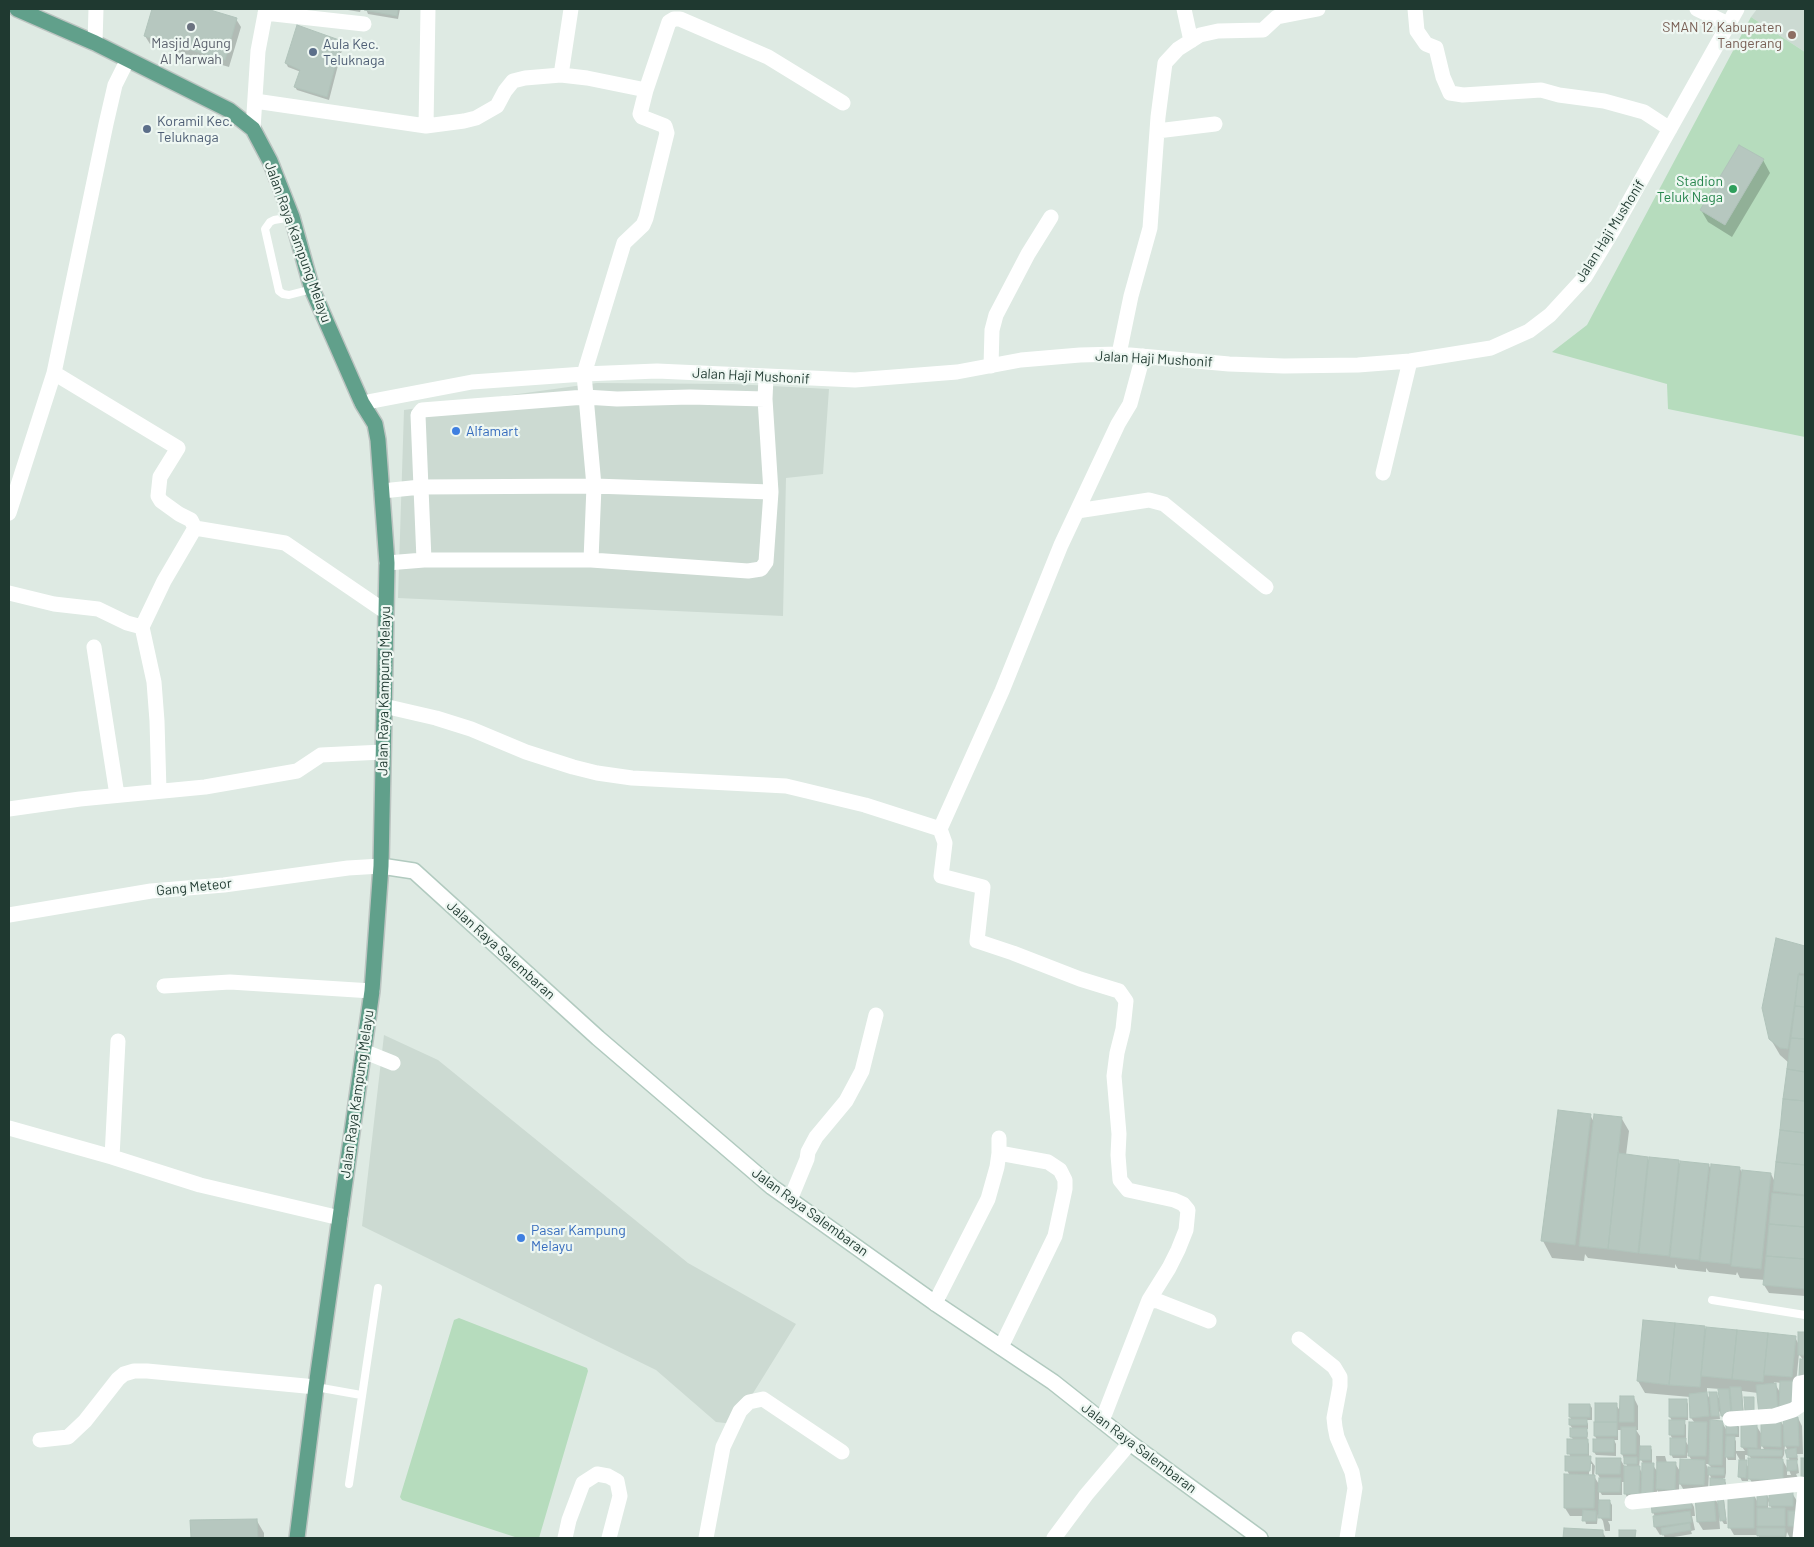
<!DOCTYPE html>
<style>
body{margin:0}
#map{position:relative;width:1814px;height:1547px;overflow:hidden;background:#deeae3;font-family:Barlow,sans-serif}
canvas{display:block}
.frame{position:absolute;inset:0;border:10px solid #1f3930;pointer-events:none}
</style>
<div id="map">
<canvas width="1814" height="1547"></canvas>
<div class="frame"></div>
</div>
<script>
const ctx = document.querySelector('canvas').getContext('2d');
ctx.lineJoin = 'round';
function fill(path, color) {
  ctx.fillStyle = color;
  ctx.fill(path, 'evenodd');
}
function poly(rows) {
  const path = new Path2D();
  for (const r of rows) {
    path.moveTo(r[0], r[1]);
    for (let i = 2; i < r.length; i += 2) path.lineTo(r[i], r[i + 1]);
  }
  return path;
}
function trace(path, color, width, dash) {
  ctx.strokeStyle = color;
  ctx.lineWidth = width;
  ctx.lineCap = dash ? 'butt' : 'round';
  ctx.setLineDash(dash || []);
  ctx.stroke(path);
}
function label(font, color, halo, rows, align = 'center') {
  ctx.font = font + ' Barlow,sans-serif';
  ctx.lineWidth = 4.5;
  ctx.setLineDash([]);
  ctx.textBaseline = 'middle';
  ctx.strokeStyle = halo;
  ctx.fillStyle = color;
  for (const [text, x, y, turn = 0] of rows) {
    ctx.save();
    ctx.translate(x, y);
    ctx.rotate((+turn || 0) * Math.PI / 180);
    ctx.textAlign = isNaN(turn) ? turn : align;
    if (halo) ctx.strokeText(text, 0, 0);
    ctx.fillText(text, 0, 0);
    ctx.restore();
  }
}
const built = poly([
 [1757,9,1805,9,1805,52,1751,17],
 [597,383,733,384,829,389,823,474,786,478,783,616,398,598,404,410],
 [384,1035,438,1060,688,1263,796,1324,734,1424,716,1422,656,1370,362,1226]
]);
const green = poly([
 [1751,17,1805,52,1805,437,1668,409,1667,384,1552,352,1587,325],
 [459,1318,587,1368,588,1371,539,1538,518,1538,402,1500,400,1497,454,1320]
]);
const shadow = poly([
 [153,9,202,9,236,19,241,27,229,67,150,44,145,36],
 [342,9,361,9,360,12],
 [366,9,400,9,398,19,368,14],
 [341,42,343,46,329,100,297,90,295,87,301,72,288,67,286,63],
 [1763,160,1770,173,1732,237,1708,222,1701,210],
 [1777,939,1805,948,1805,1296,1769,1293,1764,1285,1765,1280,1740,1278,1737,1272,1736,1275,1709,1272,1706,1268,1706,1272,1678,1269,1675,1264,1675,1268,1588,1258,1585,1254,1584,1261,1552,1258,1543,1241,1590,1115,1594,1122,1622,1119,1629,1131,1626,1155,1647,1158,1650,1162,1678,1161,1681,1166,1709,1165,1711,1170,1740,1169,1743,1174,1771,1174,1775,1182,1789,1063,1780,1055,1770,1038],
 [1644,1322,1767,1335,1769,1338,1795,1337,1799,1345,1800,1334,1805,1334,1805,1384,1803,1360,1799,1354,1796,1383,1781,1405,1782,1420,1780,1420,1785,1428,1798,1418,1802,1426,1803,1454,1797,1454,1798,1460,1796,1461,1798,1465,1799,1473,1796,1474,1798,1478,1754,1486,1748,1476,1748,1481,1742,1481,1740,1477,1740,1460,1736,1453,1736,1460,1728,1460,1726,1456,1726,1473,1725,1478,1723,1478,1726,1483,1726,1492,1712,1480,1709,1473,1708,1492,1685,1492,1679,1482,1679,1497,1661,1497,1657,1490,1657,1503,1690,1499,1694,1507,1695,1516,1692,1516,1695,1530,1691,1531,1692,1534,1668,1538,1665,1538,1663,1534,1660,1535,1655,1527,1655,1517,1653,1512,1652,1503,1629,1501,1625,1493,1625,1482,1622,1482,1622,1495,1602,1495,1599,1490,1599,1501,1610,1502,1612,1505,1612,1521,1608,1521,1610,1525,1610,1531,1605,1531,1603,1521,1598,1514,1597,1524,1586,1524,1584,1516,1570,1516,1565,1508,1570,1476,1567,1470,1571,1458,1569,1453,1574,1440,1571,1437,1573,1429,1570,1425,1570,1421,1572,1421,1570,1417,1590,1405,1592,1408,1592,1420,1586,1420,1588,1424,1588,1429,1586,1429,1588,1433,1587,1440,1589,1444,1589,1458,1595,1466,1594,1476,1600,1486,1600,1478,1597,1473,1620,1459,1625,1467,1628,1468,1622,1454,1622,1430,1618,1430,1618,1440,1614,1440,1616,1444,1616,1456,1596,1455,1594,1452,1597,1440,1595,1436,1595,1424,1616,1405,1621,1412,1634,1398,1638,1406,1638,1430,1636,1430,1640,1436,1640,1447,1650,1447,1652,1450,1652,1464,1657,1471,1656,1456,1665,1456,1667,1463,1675,1463,1681,1473,1692,1461,1687,1452,1687,1458,1673,1458,1671,1454,1673,1440,1670,1434,1672,1421,1670,1417,1686,1400,1688,1404,1688,1420,1683,1420,1686,1425,1686,1438,1684,1438,1689,1447,1695,1423,1691,1418,1690,1397,1645,1393,1638,1381],
 [1774,1382,1781,1383,1781,1394],
 [1707,1388,1720,1389,1720,1400,1716,1393,1711,1401,1707,1394],
 [1742,1391,1758,1393,1762,1435,1756,1425,1742,1447,1745,1451,1736,1451,1736,1441,1733,1437,1739,1437,1739,1427,1737,1423,1727,1431,1722,1422,1710,1422,1710,1420,1720,1419,1719,1411,1724,1419,1732,1418,1731,1410,1736,1417,1744,1416],
 [1761,1444,1765,1451,1761,1451],
 [1785,1445,1788,1451,1787,1451,1790,1462,1789,1470,1791,1475,1787,1475,1787,1468,1782,1459,1784,1455],
 [1745,1455,1749,1455,1752,1460,1749,1468,1745,1462],
 [1640,1458,1643,1463,1643,1475,1639,1467],
 [1589,1464,1592,1464,1592,1477,1589,1477],
 [1706,1464,1709,1464,1712,1469,1708,1469],
 [1766,1493,1770,1501,1792,1493,1797,1501,1800,1538,1790,1538,1787,1532,1786,1538,1760,1538,1758,1535,1734,1535,1730,1528,1754,1495,1758,1503],
 [1768,1501,1772,1509,1768,1509],
 [1714,1497,1720,1507,1722,1497,1724,1500,1727,1524,1724,1524,1719,1516,1720,1529,1703,1530,1698,1522,1697,1498],
 [257,1521,264,1533,264,1538,192,1538,192,1522],
 [1565,1530,1602,1531,1606,1538,1565,1538]
]);
const building = poly([
 [152,9,207,9,237,18,225,60,144,36,152,9],
 [365,9,398,9,397,16,364,10,365,9],
 [297,25,342,41,327,97,294,87,300,70,285,63,297,25],
 [1739,145,1764,159,1725,225,1700,210,1739,145],
 [1776,938,1805,946,1805,974,1799,973,1788,1049,1780,1048,1769,1039,1762,1008,1776,938],
 [1798,975,1805,976,1805,1007,1795,1006,1798,975],
 [1795,1006,1805,1007,1805,1039,1791,1038,1795,1006],
 [1791,1038,1805,1039,1805,1072,1787,1069,1791,1038],
 [1787,1069,1805,1072,1805,1101,1783,1099,1787,1069],
 [1783,1099,1805,1101,1805,1133,1780,1130,1783,1099],
 [1558,1110,1591,1114,1575,1245,1541,1241,1558,1110],
 [1594,1114,1622,1117,1608,1249,1579,1246,1594,1114],
 [1780,1130,1805,1133,1805,1165,1776,1162,1780,1130],
 [1618,1153,1648,1157,1638,1253,1608,1249,1618,1153],
 [1649,1157,1679,1160,1669,1256,1639,1253,1649,1157],
 [1680,1161,1709,1164,1699,1260,1670,1257,1680,1161],
 [1776,1162,1805,1165,1805,1195,1773,1191,1776,1162],
 [1711,1164,1740,1167,1730,1264,1700,1261,1711,1164],
 [1742,1170,1771,1173,1761,1269,1731,1266,1742,1170],
 [1772,1193,1805,1196,1805,1227,1769,1224,1772,1193],
 [1769,1224,1805,1227,1805,1259,1766,1256,1769,1224],
 [1766,1256,1805,1259,1805,1289,1763,1285,1766,1256],
 [1643,1320,1675,1323,1669,1385,1637,1381,1643,1320],
 [1675,1323,1705,1326,1700,1387,1669,1385,1675,1323],
 [1706,1327,1737,1330,1732,1379,1701,1376,1706,1327],
 [1737,1330,1768,1333,1763,1382,1732,1379,1737,1330],
 [1798,1332,1805,1332,1805,1355,1798,1355,1798,1332],
 [1768,1333,1796,1336,1792,1377,1764,1375,1768,1333],
 [1800,1359,1805,1359,1805,1376,1799,1376,1800,1359],
 [1780,1381,1796,1381,1795,1406,1779,1406,1780,1381],
 [1776,1383,1778,1412,1759,1414,1756,1385,1776,1383],
 [1730,1387,1741,1387,1743,1413,1732,1414,1730,1387],
 [1718,1389,1729,1389,1731,1415,1721,1416,1718,1389],
 [1707,1392,1709,1416,1690,1418,1689,1394,1707,1392],
 [1709,1392,1717,1392,1719,1416,1711,1416,1709,1392],
 [1620,1396,1634,1396,1634,1422,1619,1422,1620,1396],
 [1744,1397,1754,1397,1754,1412,1745,1412,1744,1397],
 [1669,1399,1687,1399,1687,1417,1669,1417,1669,1399],
 [1595,1403,1617,1403,1617,1422,1595,1422,1595,1403],
 [1569,1404,1590,1404,1590,1417,1569,1417,1569,1404],
 [1783,1417,1798,1417,1799,1446,1784,1446,1783,1417],
 [1569,1419,1587,1419,1587,1425,1569,1425,1569,1419],
 [1761,1419,1781,1419,1781,1447,1761,1446,1761,1419],
 [1669,1420,1685,1420,1684,1435,1669,1435,1669,1420],
 [1710,1420,1723,1421,1722,1465,1709,1465,1710,1420],
 [1594,1422,1617,1422,1617,1436,1594,1436,1594,1422],
 [1689,1422,1707,1422,1706,1456,1688,1456,1689,1422],
 [1726,1422,1737,1422,1738,1434,1726,1434,1726,1422],
 [1741,1423,1757,1424,1757,1448,1741,1447,1741,1423],
 [1621,1427,1636,1427,1636,1454,1621,1454,1621,1427],
 [1570,1428,1587,1428,1587,1437,1570,1437,1570,1428],
 [1726,1436,1735,1436,1734,1457,1725,1457,1726,1436],
 [1670,1438,1686,1438,1685,1455,1670,1455,1670,1438],
 [1567,1439,1588,1439,1588,1454,1567,1454,1567,1439],
 [1593,1439,1614,1439,1614,1452,1593,1452,1593,1439],
 [1640,1446,1651,1446,1651,1460,1639,1460,1640,1446],
 [1796,1448,1797,1457,1787,1458,1785,1450,1796,1448],
 [1748,1449,1782,1450,1782,1456,1748,1456,1748,1449],
 [1565,1456,1591,1456,1590,1471,1565,1471,1565,1456],
 [1624,1457,1637,1457,1637,1464,1624,1464,1624,1457],
 [1596,1458,1621,1458,1620,1474,1596,1474,1596,1458],
 [1748,1458,1783,1459,1783,1480,1748,1479,1748,1458],
 [1801,1458,1805,1458,1805,1477,1801,1477,1801,1458],
 [1680,1459,1705,1460,1704,1485,1679,1484,1680,1459],
 [1739,1460,1747,1460,1746,1478,1738,1477,1739,1460],
 [1787,1460,1797,1460,1797,1470,1787,1471,1787,1460],
 [1657,1462,1676,1462,1675,1490,1656,1489,1657,1462],
 [1642,1463,1654,1463,1653,1496,1641,1495,1642,1463],
 [1624,1466,1640,1466,1639,1494,1624,1494,1624,1466],
 [1708,1467,1724,1468,1724,1475,1708,1475,1708,1467],
 [1564,1474,1595,1475,1594,1508,1564,1508,1564,1474],
 [1599,1478,1621,1478,1620,1492,1598,1492,1599,1478],
 [1710,1478,1725,1479,1725,1489,1710,1489,1710,1478],
 [1769,1491,1793,1492,1793,1506,1769,1506,1769,1491],
 [1757,1492,1767,1492,1767,1506,1757,1506,1757,1492],
 [1728,1494,1754,1494,1754,1528,1728,1528,1728,1494],
 [1714,1496,1716,1521,1697,1522,1695,1497,1714,1496],
 [1717,1496,1723,1496,1726,1520,1720,1521,1717,1496],
 [1690,1498,1692,1508,1652,1513,1651,1502,1690,1498],
 [1599,1500,1610,1500,1610,1518,1598,1518,1599,1500],
 [1757,1508,1785,1508,1785,1526,1757,1526,1757,1508],
 [1583,1510,1596,1511,1596,1521,1582,1521,1583,1510],
 [1690,1511,1692,1522,1654,1527,1653,1516,1690,1511],
 [1788,1511,1798,1511,1798,1526,1788,1526,1788,1511],
 [257,1519,258,1538,191,1538,190,1520,257,1519],
 [1690,1523,1691,1530,1662,1535,1661,1528,1690,1523],
 [1564,1528,1603,1530,1603,1538,1563,1538,1564,1528],
 [1757,1528,1785,1528,1785,1536,1757,1536,1757,1528],
 [1619,1530,1636,1530,1635,1538,1619,1538,1619,1530]
]);
const lane = poly([
 [292,217,274,220,270,222,265,229,279,291,283,294,289,295,312,289],
 [1712,1300,1805,1315],
 [316,1387,361,1395],
 [349,1484,378,1288]
]);
const street = poly([
 [1184,9,1191,41],
 [1415,9,1417,31,1426,44,1436,48,1443,77,1450,93,1463,95,1541,90,1559,95,1604,101,1644,112,1670,129],
 [1697,9,1728,24],
 [265,13,364,24],
 [95,43,96,9],
 [561,75,571,9],
 [255,101,426,126,464,121,476,118,497,106,505,91,513,81,525,78,561,75,587,78,646,90],
 [426,126,428,9],
 [253,129,258,51,266,9],
 [1157,131,1215,124],
 [1119,354,1131,296,1150,228,1158,117,1165,63,1178,49,1200,35,1218,31,1263,30,1277,17,1318,9],
 [1143,356,1130,404,1118,424,1061,545,1002,691,940,829,945,843,941,876,983,887,977,941,1013,953,1080,979,1119,991,1126,1001,1123,1029,1117,1053,1114,1076,1119,1134,1118,1155,1120,1180,1128,1190,1174,1200,1183,1204,1188,1210,1186,1230,1178,1250,1169,1268,1149,1300],
 [991,366,992,330,996,315,1028,254,1051,217],
 [54,373,178,448,160,477,158,496,161,501,179,514,191,520,195,528,164,581,142,627,154,682,157,721,159,791],
 [362,403,472,382,584,374,657,371,855,380,957,372,1021,360,1080,355,1119,354,1229,364,1284,366,1358,365,1410,361,1491,348,1529,331,1550,315,1585,277,1612,232,1737,9],
 [1383,473,1410,361],
 [382,491,421,487,594,486,771,492],
 [1077,511,1149,500,1164,504,1266,587],
 [9,513,54,373,106,124,115,85,127,61],
 [195,528,285,543,386,612],
 [424,560,418,415,422,410,585,397,617,399,690,397,765,399],
 [591,560,594,486,584,374,624,243,643,225,646,218,667,133,665,126,642,117,640,114,646,90,669,22,674,19,680,19,768,57,843,103],
 [387,563,424,560,591,560,748,571,761,569,766,562,771,492,765,399,766,377],
 [9,593,54,604,98,609,127,623,142,627],
 [94,647,117,795],
 [384,706,436,718,471,729,526,752,573,767,597,773,632,778,786,786,865,805,940,829],
 [9,809,80,799,205,787,297,771,321,755,383,752],
 [9,915,151,891,224,885,348,868,381,866],
 [164,986,230,982,372,991],
 [363,1051,393,1063],
 [9,1128,112,1157,200,1185,340,1218],
 [999,1153,1048,1162,1060,1170,1065,1180,1065,1189,1055,1236,1001,1347],
 [112,1157,118,1041],
 [790,1200,807,1159,808,1152,816,1137,846,1101,862,1071,876,1015],
 [935,1303,988,1199,997,1167,999,1153,999,1138],
 [1299,1339,1334,1367,1340,1377,1340,1386,1334,1418,1335,1427,1337,1437,1352,1472,1355,1488,1347,1538],
 [1730,1419,1774,1416,1793,1410,1799,1406,1800,1383,1805,1382],
 [1102,1421,1149,1300,1158,1301,1209,1321],
 [40,1440,68,1437,85,1421,118,1379,124,1374,134,1371,147,1371,316,1387],
 [1632,1502,1801,1484,1804,1486,1805,1489,1800,1538],
 [565,1538,569,1520,583,1483,597,1474,608,1476,617,1481,620,1496,609,1538],
 [706,1538,723,1447,740,1411,749,1402,763,1399,842,1452],
 [1054,1538,1086,1495,1130,1443]
]);
const secondary = poly([
 [381,866,414,871,598,1038,772,1187,935,1303,1053,1382,1130,1443,1260,1538]
]);
const primary = poly([
 [17,9,95,43,229,110,253,129,270,161,292,217,312,289,362,403,375,424,378,440,387,563,381,866,372,991,316,1387,297,1538]
]);
const markers = [
 [191,27,5,"#6b7280"],
 [1792,35,5,"#8d6e63"],
 [313,52,5,"#5c6f8a"],
 [147,129,5,"#5c6f8a"],
 [1733,189,5,"#2e9e5b"],
 [456,431,5,"#3f7fe0"],
 [521,1238,5,"#3f7fe0"]
];
const educationNames = [
 ["SMAN 12 Kabupaten",1782,27],
 ["Tangerang",1782,43]
];
const worshipNames = [
 ["Masjid Agung",191,43],
 ["Al Marwah",191,59]
];
const serviceNames = [
 ["Aula Kec.",323,44],
 ["Teluknaga",323,60],
 ["Koramil Kec.",157,121],
 ["Teluknaga",157,137]
];
const leisureNames = [
 ["Stadion",1723,181],
 ["Teluk Naga",1723,197]
];
const streetNames = [
 ["Jalan Haji Mushonif",1610,231,-58],
 ["Jalan Raya Kampung Melayu",298,242,70],
 ["Jalan Haji Mushonif",1154,359,3],
 ["Jalan Haji Mushonif",751,376,3],
 ["Jalan Raya Kampung Melayu",384,691,-89],
 ["Gang Meteor",194,887,-6],
 ["Jalan Raya Salembaran",501,950,42],
 ["Jalan Raya Kampung Melayu",357,1094,-82],
 ["Jalan Raya Salembaran",810,1212,36],
 ["Jalan Raya Salembaran",1139,1448,37]
];
const shopNames = [
 ["Alfamart",466,431],
 ["Pasar Kampung",531,1230],
 ["Melayu",531,1246]
];
fill(built, '#ccdad2');
fill(green, '#b6dcbd');
fill(shadow, '#0003');
fill(building, '#b6c7bf');
trace(building, '#b0c3ba', 1);
trace(secondary, '#b1cabf', 18);
trace(primary, '#bcc4c1', 18);
trace(lane, '#fff', 8);
trace(street, '#fff', 15);
trace(secondary, '#fff', 15);
trace(primary, '#61a08b', 15);
for (const [x, y, r, color] of markers) {
  const dot = new Path2D();
  dot.arc(x, y, r, 0, 2 * Math.PI);
  ctx.fillStyle = color;
  ctx.fill(dot);
  trace(dot, '#eef7f2', 2);
}
label('14px', '#785e54', '#eef7f2', educationNames, 'right');
label('14px', '#5b616d', '#eef7f2', worshipNames);
label('14px', '#4e5e75', '#eef7f2', serviceNames, 'left');
label('14px', '#27864d', '#eef7f2', leisureNames, 'right');
label('14px', '#1f3930', '#eef7f2', streetNames);
label('14px', '#366cbe', '#eef7f2', shopNames, 'left');
</script>
